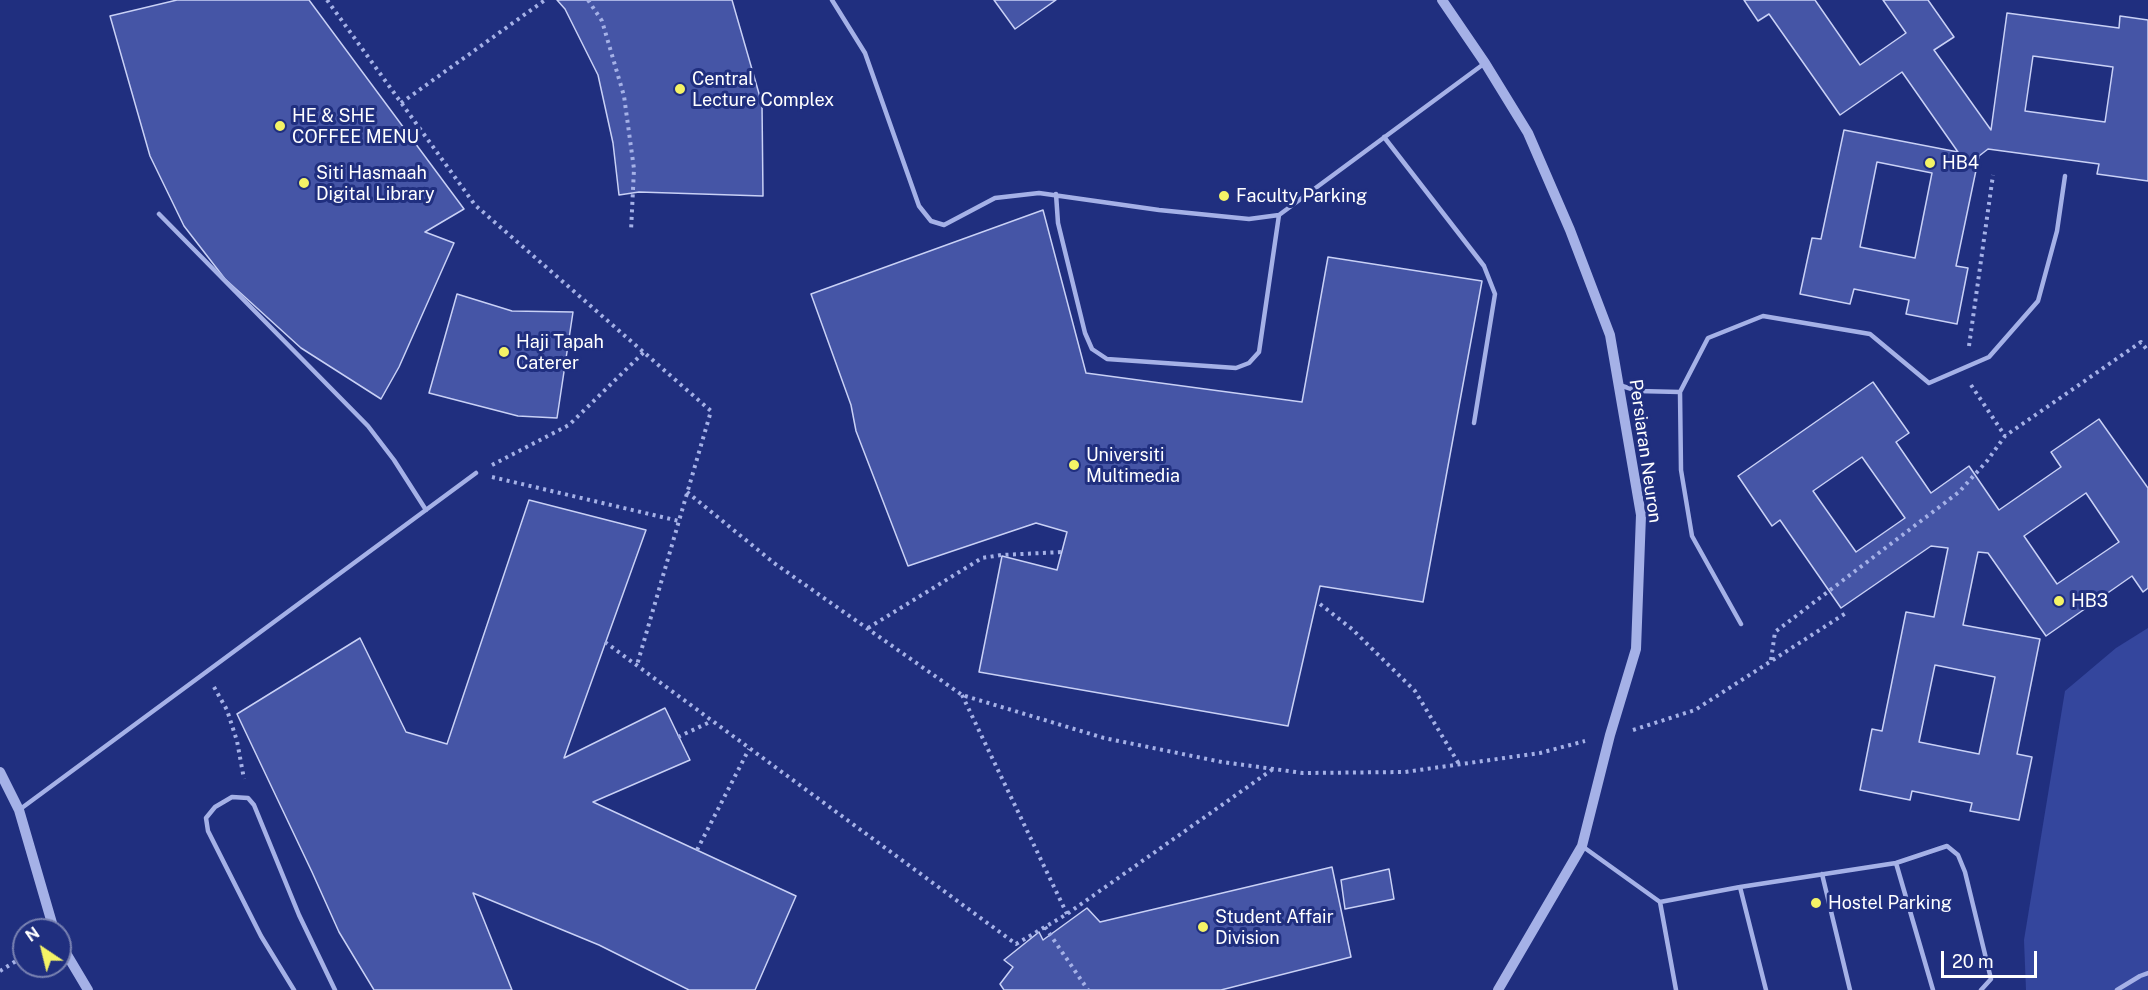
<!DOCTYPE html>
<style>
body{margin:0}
#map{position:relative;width:2148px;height:990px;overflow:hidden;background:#202f7f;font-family:"Public Sans",sans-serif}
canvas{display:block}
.north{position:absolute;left:12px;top:918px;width:60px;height:60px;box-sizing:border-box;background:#202f7f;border:2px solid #7982b2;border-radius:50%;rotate:325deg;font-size:16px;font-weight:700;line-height:24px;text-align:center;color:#fff}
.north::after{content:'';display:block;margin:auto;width:21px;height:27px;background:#f4f366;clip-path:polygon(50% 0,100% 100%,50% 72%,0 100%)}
.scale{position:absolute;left:1941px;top:951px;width:96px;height:27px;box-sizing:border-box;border:3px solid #fff;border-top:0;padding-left:8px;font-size:18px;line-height:21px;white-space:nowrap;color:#fff;-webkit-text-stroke:4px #202f7f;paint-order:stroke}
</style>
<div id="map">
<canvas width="2148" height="990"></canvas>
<div class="north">N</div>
<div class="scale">20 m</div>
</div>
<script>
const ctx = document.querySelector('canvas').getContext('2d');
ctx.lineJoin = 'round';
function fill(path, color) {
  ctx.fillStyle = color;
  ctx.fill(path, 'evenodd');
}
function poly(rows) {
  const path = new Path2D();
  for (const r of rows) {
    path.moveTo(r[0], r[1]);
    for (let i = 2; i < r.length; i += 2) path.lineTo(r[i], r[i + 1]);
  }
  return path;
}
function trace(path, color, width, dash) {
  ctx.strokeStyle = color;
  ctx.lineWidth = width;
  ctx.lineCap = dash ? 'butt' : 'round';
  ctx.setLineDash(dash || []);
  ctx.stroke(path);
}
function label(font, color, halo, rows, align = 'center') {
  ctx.font = font + ' "Public Sans",sans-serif';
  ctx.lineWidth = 6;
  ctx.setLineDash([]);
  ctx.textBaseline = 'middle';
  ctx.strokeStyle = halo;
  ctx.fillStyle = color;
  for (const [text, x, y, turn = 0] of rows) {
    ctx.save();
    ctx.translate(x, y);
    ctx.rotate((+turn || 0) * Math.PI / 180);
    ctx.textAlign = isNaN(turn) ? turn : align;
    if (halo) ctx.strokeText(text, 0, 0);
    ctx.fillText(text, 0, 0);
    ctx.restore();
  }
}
const green = poly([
 [2148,628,2148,990,2026,990,2024,940,2065,691,2116,648]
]);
const building = poly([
 [177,0,309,0,464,209,425,232,454,243,399,367,381,399,301,348,225,279,184,226,150,156,110,16,177,0],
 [557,0,732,0,762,104,763,196,639,192,619,195,613,143,598,75,565,9,557,0],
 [994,0,1056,0,1015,29,994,0],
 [1744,0,1815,0,1860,65,1906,33,1883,0,1928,0,1954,37,1934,50,1991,130,2007,13,2119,28,2120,16,2148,20,2148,181,2097,174,2099,164,1988,149,1979,156,1956,266,1968,268,1957,324,1906,314,1909,300,1854,289,1850,304,1800,294,1812,238,1821,239,1844,130,1958,152,1902,72,1840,115,1769,14,1758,21,1744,0],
 [2033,56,2113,67,2105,122,2025,111,2033,56],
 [1877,162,1932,173,1915,258,1860,247,1877,162],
 [1043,210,1086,373,1302,402,1328,257,1482,281,1423,602,1320,586,1288,726,979,672,1002,556,1057,570,1067,532,1036,523,908,566,856,431,851,405,811,294,1043,210],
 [457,294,512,311,573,312,557,418,518,416,429,393,457,294],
 [1873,382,1909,433,1896,442,1931,493,1969,466,1999,510,2061,467,2051,452,2099,419,2148,488,2148,588,2143,592,2132,576,2046,636,1988,553,1978,552,1963,625,2040,639,2017,754,2032,757,2019,820,1970,811,1972,803,1912,791,1910,800,1860,790,1872,729,1882,731,1906,612,1934,617,1948,548,1931,546,1841,608,1780,520,1772,526,1738,476,1873,382],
 [1862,457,1905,518,1856,552,1813,491,1862,457],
 [2086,493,2119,542,2057,584,2024,536,2086,493],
 [1935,665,1995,677,1979,754,1919,742,1935,665],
 [529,500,646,530,564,758,665,708,690,760,593,802,796,896,755,990,689,990,599,945,473,893,512,990,374,990,339,932,312,872,237,714,360,638,406,732,447,744,529,500],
 [1332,867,1351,957,1221,990,1004,990,1000,984,1013,967,1004,960,1039,932,1043,940,1087,908,1100,922,1332,867],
 [1389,869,1394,899,1345,909,1341,880,1389,869]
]);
const path = poly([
 [327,0,475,205,711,411,637,665],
 [588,0,602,21,624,96,634,169,631,231],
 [401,103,545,0],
 [1969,346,1993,175],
 [1971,385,2005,436],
 [492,465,569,425,644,352],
 [492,477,679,521],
 [687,492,774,563,962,695,1104,738,1222,762,1303,773,1405,772,1540,753,1585,741],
 [1320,604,1352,629,1415,691,1459,764],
 [868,628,982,558,1001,555,1062,552],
 [605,642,1016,944,1067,914,1273,769],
 [1771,660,1775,632,1959,492,1987,461,2005,436,2141,342,2148,351],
 [214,687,227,710,237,741,244,779],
 [962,695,1067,914],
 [1633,730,1695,710,1846,613],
 [678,737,712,721],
 [697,850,749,749],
 [1045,927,1088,990],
 [0,971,24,956]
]);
const service = poly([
 [832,0,865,53,919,206,931,221,944,225,995,198,1039,193,1159,210,1249,219,1279,215,1485,63],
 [1384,137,1484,266,1495,294,1474,423],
 [1056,194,1058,223,1085,333,1092,349,1107,359,1236,368,1249,363,1259,352,1279,215],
 [159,214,368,426,394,460,426,510],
 [1619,385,1638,391,1680,392,1708,338,1763,316,1870,334,1929,383,1989,357,2038,301,2057,231,2065,176],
 [1680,392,1681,470,1692,536,1741,624],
 [19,810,476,473],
 [1582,846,1660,902,1676,990],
 [1896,863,1933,990],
 [1822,874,1850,990],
 [1740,887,1766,990],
 [1660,902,1740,887,1896,863,1947,846,1958,855,1965,872,1991,979,1981,990],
 [294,990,261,936,208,831,206,818,215,807,232,797,248,798,254,805,299,915,335,990],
 [2117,990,2140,976,2148,973]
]);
const tertiary = poly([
 [1442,0,1485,63,1528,133,1570,230,1610,335,1641,515,1636,649,1610,735,1582,846,1498,990],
 [0,772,19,810,54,930],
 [60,943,88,990]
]);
const markers = [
 [680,89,6,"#f4f366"],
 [280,126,6,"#f4f366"],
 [1930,163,6,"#f4f366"],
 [304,183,6,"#f4f366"],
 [1224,196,6,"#f4f366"],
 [504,352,6,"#f4f366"],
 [1074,465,6,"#f4f366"],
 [2059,601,6,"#f4f366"],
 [1816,903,6,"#f4f366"],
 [1203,927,6,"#f4f366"]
];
const poiNames = [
 ["Central",692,79],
 ["Lecture Complex",692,100],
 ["HE & SHE",292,116],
 ["COFFEE MENU",292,137],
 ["HB4",1942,163],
 ["Siti Hasmaah",316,173],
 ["Digital Library",316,194],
 ["Faculty Parking",1236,196],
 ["Haji Tapah",516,342],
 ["Caterer",516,363],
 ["Universiti",1086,455],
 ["Multimedia",1086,476],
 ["HB3",2071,601],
 ["Hostel Parking",1828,903],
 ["Student Affair",1215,917],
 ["Division",1215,938]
];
const streetNames = [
 ["Persiaran Neuron",1645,451,82]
];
fill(green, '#34469d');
fill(building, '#4555a6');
trace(building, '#c9d1f6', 1.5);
trace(path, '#a5b1e7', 4, [3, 4.5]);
trace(service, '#a5b1e7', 4.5);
trace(tertiary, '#a5b1e7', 10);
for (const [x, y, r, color] of markers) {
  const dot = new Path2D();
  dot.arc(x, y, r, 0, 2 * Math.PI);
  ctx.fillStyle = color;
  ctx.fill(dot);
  trace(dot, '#202f7f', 2);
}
label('18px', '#fff', '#202f7f', poiNames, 'left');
label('18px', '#fff', '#202f7f', streetNames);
</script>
